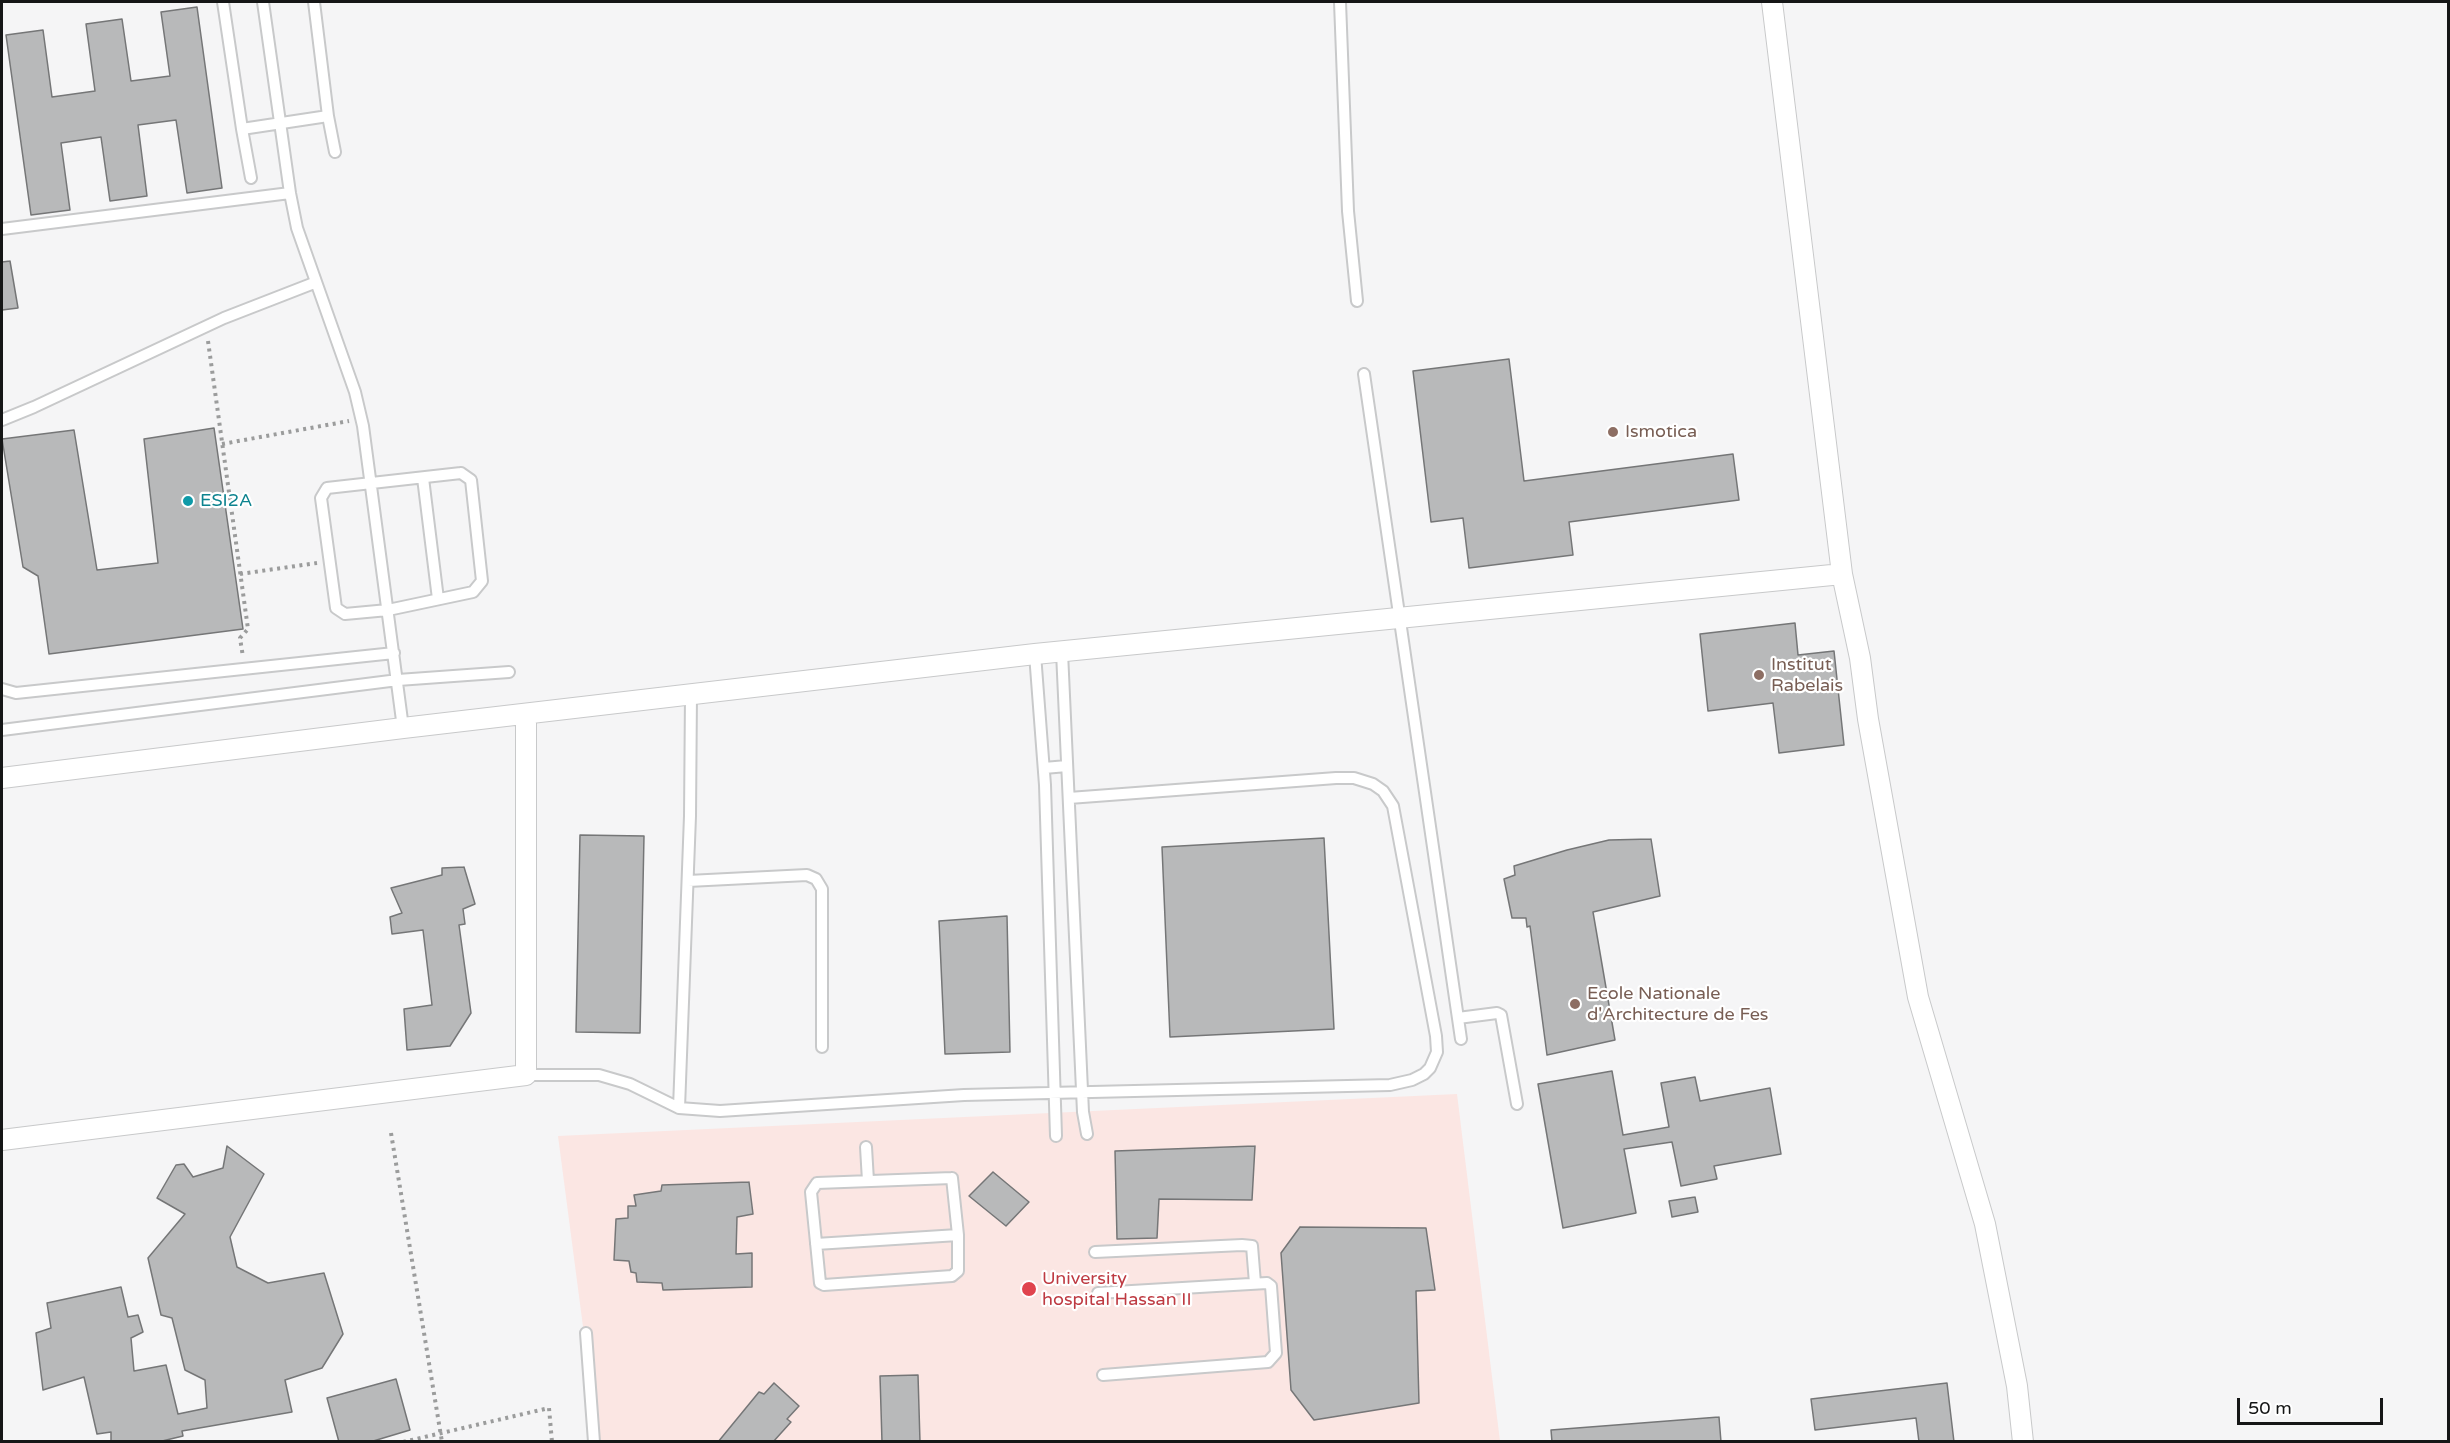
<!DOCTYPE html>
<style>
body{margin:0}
#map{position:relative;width:2450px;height:1443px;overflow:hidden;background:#f5f5f6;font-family:"Varela Round",sans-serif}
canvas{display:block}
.frame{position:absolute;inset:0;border:3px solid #151616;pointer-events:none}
.scale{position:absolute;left:2237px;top:1398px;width:146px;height:27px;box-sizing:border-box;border:3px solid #151616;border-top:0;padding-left:8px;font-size:18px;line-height:21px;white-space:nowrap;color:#151616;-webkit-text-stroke:4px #fff;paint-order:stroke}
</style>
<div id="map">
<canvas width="2450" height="1443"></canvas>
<div class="frame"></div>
<div class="scale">50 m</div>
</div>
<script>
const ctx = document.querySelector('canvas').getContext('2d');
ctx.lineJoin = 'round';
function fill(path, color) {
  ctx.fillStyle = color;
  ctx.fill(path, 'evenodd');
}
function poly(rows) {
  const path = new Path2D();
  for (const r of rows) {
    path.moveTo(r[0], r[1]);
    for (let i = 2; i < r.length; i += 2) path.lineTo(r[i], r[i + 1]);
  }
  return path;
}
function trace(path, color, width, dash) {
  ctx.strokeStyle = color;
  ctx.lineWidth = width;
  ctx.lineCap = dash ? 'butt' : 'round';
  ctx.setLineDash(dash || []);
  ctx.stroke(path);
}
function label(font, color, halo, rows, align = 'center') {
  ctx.font = font + ' "Varela Round",sans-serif';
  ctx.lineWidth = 4.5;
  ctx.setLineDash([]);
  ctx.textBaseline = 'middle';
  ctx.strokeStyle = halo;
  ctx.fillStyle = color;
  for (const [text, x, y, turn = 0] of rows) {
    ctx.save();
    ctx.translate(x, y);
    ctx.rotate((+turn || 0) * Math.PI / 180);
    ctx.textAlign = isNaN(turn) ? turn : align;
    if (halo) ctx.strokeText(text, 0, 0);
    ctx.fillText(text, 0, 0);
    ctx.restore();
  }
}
const medical = poly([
 [1457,1094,1500,1441,598,1441,558,1136]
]);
const building = poly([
 [197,7,222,188,187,193,176,120,138,125,147,196,110,201,101,137,61,143,70,210,31,215,6,35,43,30,52,97,95,91,86,24,122,19,131,81,170,76,161,12,197,7],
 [10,261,18,308,2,310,2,262,10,261],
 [1509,359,1524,481,1733,454,1739,500,1569,522,1573,555,1469,568,1463,518,1431,522,1413,371,1509,359],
 [214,428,243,629,49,654,38,576,23,567,2,439,74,430,97,570,158,563,144,439,214,428],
 [1795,623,1798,655,1834,651,1844,745,1779,753,1773,703,1708,711,1700,634,1795,623],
 [580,835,644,836,640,1033,576,1032,580,835],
 [1324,838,1334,1029,1170,1037,1162,847,1324,838],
 [1651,839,1660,896,1593,912,1615,1040,1547,1055,1530,926,1527,927,1526,918,1512,918,1504,879,1515,875,1514,866,1567,850,1609,840,1651,839],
 [464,867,475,904,463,909,465,924,459,925,471,1013,450,1046,407,1050,404,1009,432,1005,423,930,392,934,390,917,402,913,391,888,442,875,442,868,464,867],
 [1007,916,1010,1052,945,1054,939,921,1007,916],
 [1612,1071,1623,1135,1669,1127,1661,1083,1695,1077,1700,1101,1770,1088,1781,1154,1714,1166,1717,1179,1681,1186,1672,1142,1624,1149,1636,1213,1563,1228,1538,1084,1612,1071],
 [227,1146,264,1174,230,1237,237,1267,268,1283,324,1273,343,1334,322,1368,285,1380,292,1412,182,1431,183,1436,158,1442,111,1442,111,1432,97,1434,84,1377,43,1390,36,1333,51,1328,47,1303,121,1287,128,1317,138,1315,143,1332,131,1338,134,1371,166,1365,178,1414,207,1408,205,1380,185,1370,172,1318,161,1315,148,1258,185,1214,157,1198,176,1165,184,1164,193,1177,223,1168,227,1146],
 [1255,1146,1252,1200,1159,1199,1157,1238,1117,1239,1115,1151,1255,1146],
 [993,1172,1029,1202,1006,1226,969,1196,993,1172],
 [749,1182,753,1214,737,1217,736,1254,752,1253,752,1287,663,1290,662,1283,637,1282,636,1273,631,1272,629,1261,614,1260,616,1219,628,1218,628,1206,636,1206,634,1195,661,1191,662,1185,749,1182],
 [1695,1197,1698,1212,1672,1217,1669,1201,1695,1197],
 [1300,1227,1426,1228,1435,1290,1416,1291,1419,1403,1314,1420,1291,1390,1281,1253,1300,1227],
 [918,1375,920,1442,882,1442,880,1376,918,1375],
 [396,1379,410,1430,370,1442,339,1442,327,1398,396,1379],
 [774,1383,799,1406,787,1419,791,1422,773,1442,718,1442,759,1392,764,1394,774,1383],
 [1947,1383,1954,1442,1919,1442,1916,1418,1815,1430,1811,1399,1947,1383],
 [1719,1417,1721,1442,1552,1442,1551,1430,1719,1417]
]);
const path = poly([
 [208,341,248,629,240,638,243,657],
 [222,444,349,421],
 [240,574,317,563],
 [391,1133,442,1442],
 [403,1442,549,1408,552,1442]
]);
const service = poly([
 [223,2,242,129,328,116,314,2],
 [263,2,290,193,297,228,355,392,363,426,403,728],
 [1340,2,1348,211,1357,301],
 [328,116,335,152],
 [242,129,251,178],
 [2,229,290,193],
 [1364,374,1461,1039],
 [2,420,34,407,224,318,314,283],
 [461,473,471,480,482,581,473,592,388,610,345,614,336,608,321,498,327,488,461,473],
 [423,478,438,599],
 [1062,652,1083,1112,1087,1134],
 [1035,654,1045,785,1056,1136],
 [2,689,16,693,394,653],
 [2,730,398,680,509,672],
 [1044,768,1067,766],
 [688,881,807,875,816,879,822,889,822,1047],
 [1458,1018,1497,1013,1501,1015,1517,1104],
 [526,1075,599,1075,630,1084,679,1108,720,1111,964,1095,1390,1085,1412,1080,1424,1074,1430,1068,1437,1052,1436,1036,1393,806,1383,791,1373,784,1354,778,1336,778,1069,798],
 [679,1108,690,816,691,694],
 [866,1147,868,1181],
 [952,1178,958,1235,958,1271,952,1276,824,1285,820,1283,811,1192,817,1183,952,1178],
 [816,1244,958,1235],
 [1095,1252,1242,1245,1252,1246,1255,1283],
 [1098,1293,1267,1283,1271,1286,1276,1353,1268,1362,1103,1375],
 [586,1333,594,1442]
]);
const minor = poly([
 [1772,2,1842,574,1860,658,1868,719,1918,997,1985,1224,2017,1386,2023,1442],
 [2,778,403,728,1035,654,1842,574],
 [2,1140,526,1075,526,714]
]);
const markers = [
 [1613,432,6,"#8d6e63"],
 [188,501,6,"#0f9aa8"],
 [1759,675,6,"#8d6e63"],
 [1575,1004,6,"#8d6e63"],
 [1029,1289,8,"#e0444e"]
];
const educationNames = [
 ["Ismotica",1625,432],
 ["Institut",1771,665],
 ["Rabelais",1771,686],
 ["Ecole Nationale",1587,994],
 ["d'Architecture de Fes",1587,1015]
];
const cultureNames = [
 ["ESI2A",200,501]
];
const healthNames = [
 ["University",1042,1279],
 ["hospital Hassan II",1042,1300]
];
fill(medical, '#fbe6e3');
fill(building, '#b8b9ba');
trace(building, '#757677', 1.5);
trace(service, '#c8c9ca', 14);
trace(minor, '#c8c9ca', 22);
trace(path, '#9b9c9c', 4, [3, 4.5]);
trace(service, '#fff', 10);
trace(minor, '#fff', 20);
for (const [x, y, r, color] of markers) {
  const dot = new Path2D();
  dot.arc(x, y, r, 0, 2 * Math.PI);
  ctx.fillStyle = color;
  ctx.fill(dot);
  trace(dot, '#fff', 2);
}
label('18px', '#785e54', '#fff', educationNames, 'left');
label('18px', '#0d838f', '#fff', cultureNames, 'left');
label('18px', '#be3a42', '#fff', healthNames, 'left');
</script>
